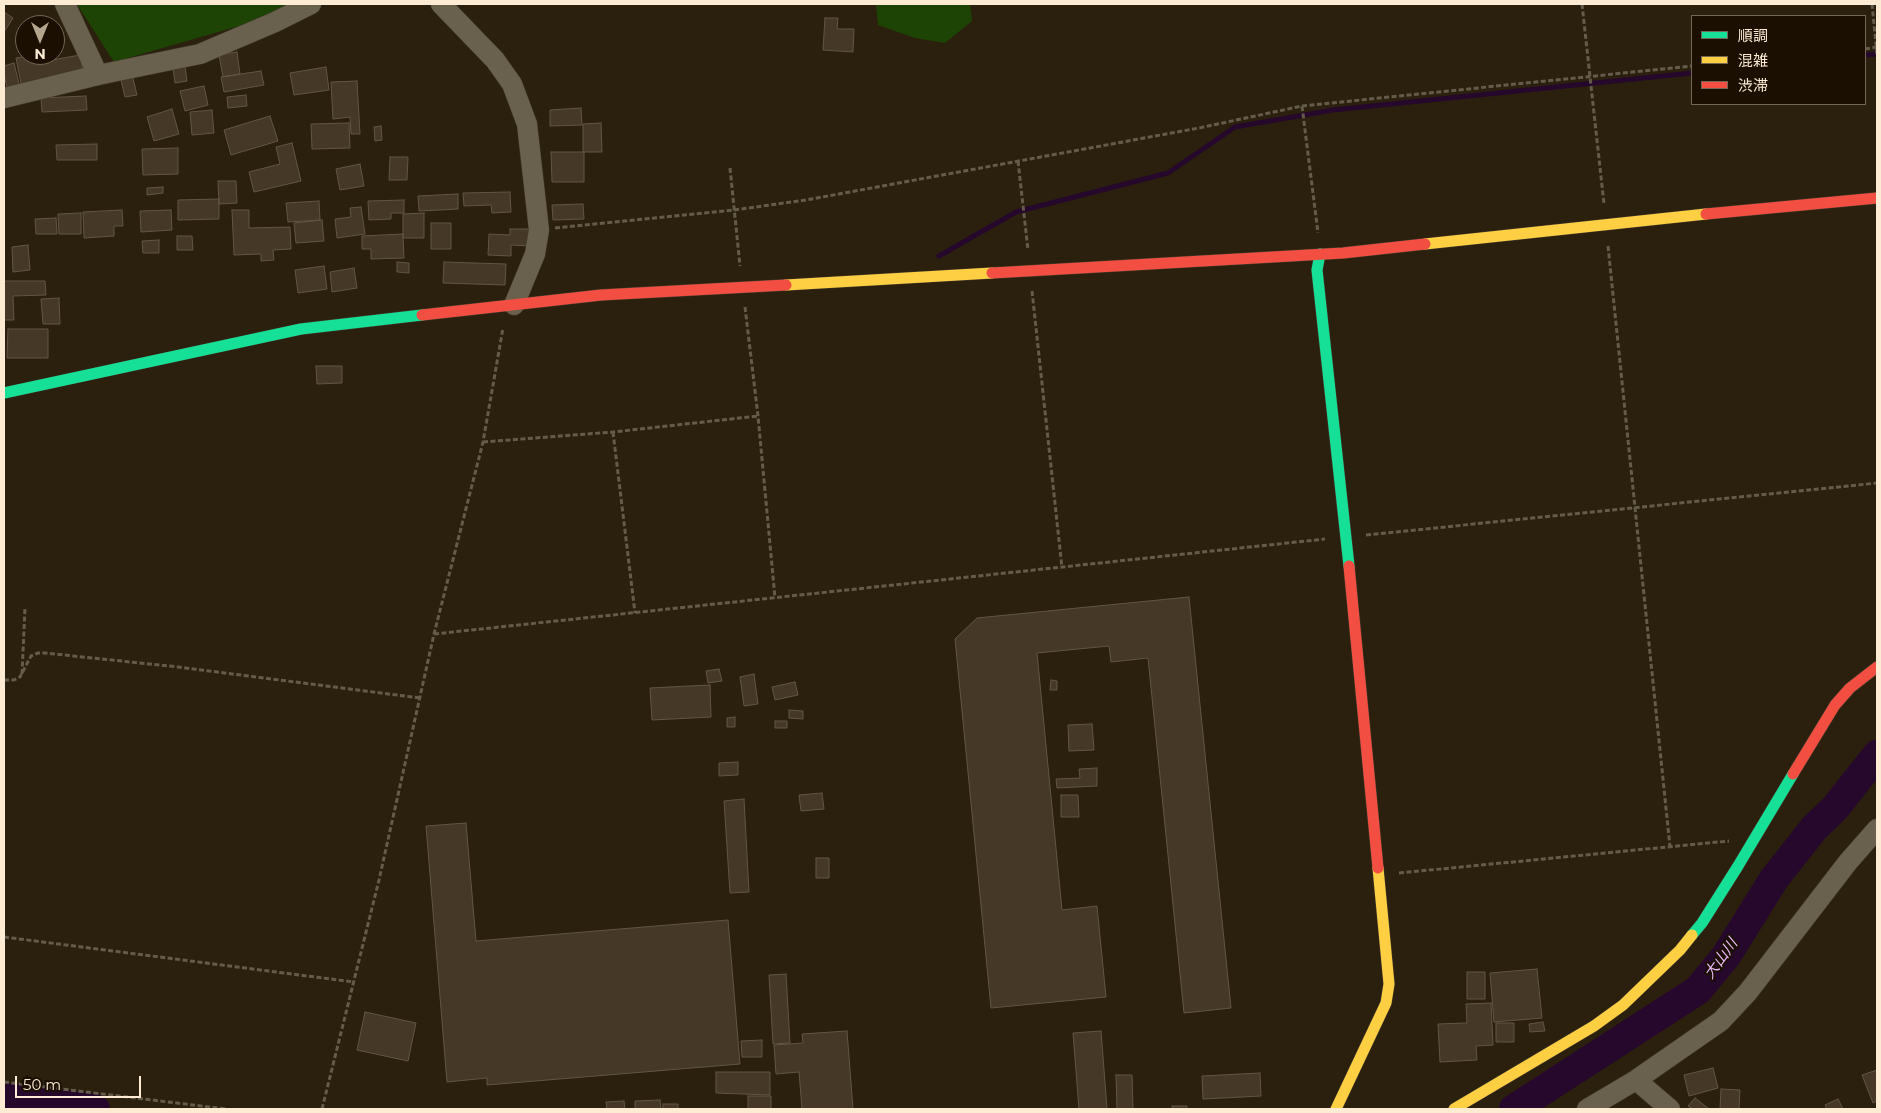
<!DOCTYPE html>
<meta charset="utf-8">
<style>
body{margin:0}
#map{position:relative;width:1881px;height:1113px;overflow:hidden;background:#2b200d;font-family:Montserrat,"Noto Sans JP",sans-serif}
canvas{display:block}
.frame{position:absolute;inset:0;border:5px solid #fdecd3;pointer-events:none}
.legend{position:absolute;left:1691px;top:15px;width:175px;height:90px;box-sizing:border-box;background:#1a0f00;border:1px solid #756754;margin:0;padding:6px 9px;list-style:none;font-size:15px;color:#fdecd3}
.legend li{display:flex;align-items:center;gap:10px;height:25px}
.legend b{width:25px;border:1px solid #756754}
.north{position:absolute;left:15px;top:15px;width:50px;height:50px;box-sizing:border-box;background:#1a0f00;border:1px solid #756754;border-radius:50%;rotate:180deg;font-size:14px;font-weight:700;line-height:20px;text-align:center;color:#fdecd3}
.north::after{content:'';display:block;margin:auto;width:18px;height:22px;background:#b4a58e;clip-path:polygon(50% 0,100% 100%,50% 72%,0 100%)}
.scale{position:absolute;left:15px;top:1076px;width:126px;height:22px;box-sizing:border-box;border:2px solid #fdecd3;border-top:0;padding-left:6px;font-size:15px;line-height:18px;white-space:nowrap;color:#fdecd3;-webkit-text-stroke:4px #1a0f00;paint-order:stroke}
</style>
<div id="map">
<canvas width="1881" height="1113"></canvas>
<div class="frame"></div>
<ul class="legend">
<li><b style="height:6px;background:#16e098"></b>順調</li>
<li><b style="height:6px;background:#ffcf43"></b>混雑</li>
<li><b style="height:6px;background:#f24e42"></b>渋滞</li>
</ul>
<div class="north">N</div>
<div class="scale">50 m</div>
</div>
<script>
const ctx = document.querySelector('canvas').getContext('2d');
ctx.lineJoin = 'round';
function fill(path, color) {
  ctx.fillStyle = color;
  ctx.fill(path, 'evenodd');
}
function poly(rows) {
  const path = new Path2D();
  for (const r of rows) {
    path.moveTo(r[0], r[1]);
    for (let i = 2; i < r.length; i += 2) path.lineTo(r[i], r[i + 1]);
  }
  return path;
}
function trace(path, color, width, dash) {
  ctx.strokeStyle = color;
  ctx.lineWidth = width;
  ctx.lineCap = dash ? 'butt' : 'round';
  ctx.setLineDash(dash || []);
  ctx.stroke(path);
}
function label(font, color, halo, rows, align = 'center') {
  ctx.font = font + ' Montserrat,"Noto Sans JP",sans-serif';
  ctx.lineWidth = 4;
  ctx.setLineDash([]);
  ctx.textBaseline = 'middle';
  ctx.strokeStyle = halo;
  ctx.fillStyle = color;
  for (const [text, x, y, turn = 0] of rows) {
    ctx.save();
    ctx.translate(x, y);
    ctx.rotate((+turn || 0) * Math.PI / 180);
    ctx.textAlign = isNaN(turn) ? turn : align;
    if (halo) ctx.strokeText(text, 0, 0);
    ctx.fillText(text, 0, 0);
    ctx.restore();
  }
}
const green = poly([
 [79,4,292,4,239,26,114,62,78,6],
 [876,4,970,4,972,21,945,43,915,38,878,25]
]);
const stream = poly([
 [1865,55,1877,54],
 [939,256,1016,212,1168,173,1235,127,1333,110,1692,73]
]);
const river = poly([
 [4,1098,95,1109],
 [1514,1109,1698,990,1726,956,1774,879,1815,827,1835,808,1877,755]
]);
const building = poly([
 [4,12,13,18,4,32,4,12],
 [825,18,838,18,837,29,854,29,853,52,823,50,825,18],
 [237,52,240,74,223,77,219,55,237,52],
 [35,55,36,63,80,55,84,76,22,88,16,58,35,55],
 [14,63,20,88,8,91,4,75,4,66,14,63],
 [185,66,187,81,175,83,173,68,185,66],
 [326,67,329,90,294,95,290,73,326,67],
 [261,71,264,85,224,92,221,77,261,71],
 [133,78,137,95,125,97,121,80,133,78],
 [357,81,360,134,351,134,350,117,333,119,331,82,357,81],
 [204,86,208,105,185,111,180,91,204,86],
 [246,95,247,106,228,108,227,97,246,95],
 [86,96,87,110,42,112,41,98,86,96],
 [581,108,582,125,550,126,550,110,581,108],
 [172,109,179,134,154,141,147,117,172,109],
 [212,110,214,133,192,135,190,112,212,110],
 [270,116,278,141,231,155,224,130,270,116],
 [349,123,350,148,312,149,311,124,349,123],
 [601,123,602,152,583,152,583,124,601,123],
 [381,126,382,140,375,141,374,127,381,126],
 [292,143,301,181,254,192,249,172,280,164,276,147,292,143],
 [97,144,97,160,57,160,56,145,97,144],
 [178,148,178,174,143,175,142,149,178,148],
 [551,152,584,152,584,182,552,182,551,152],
 [390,157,408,157,407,180,389,180,390,157],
 [360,164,364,186,340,190,336,169,360,164],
 [218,181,236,181,237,203,219,204,218,181],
 [163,187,163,193,147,195,147,188,163,187],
 [510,192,511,212,492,213,491,205,464,206,463,193,510,192],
 [458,194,458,209,419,211,418,196,458,194],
 [219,199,219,219,178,220,178,200,219,199],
 [404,200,404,213,391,213,391,219,369,220,368,201,404,200],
 [319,201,320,220,288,222,286,203,319,201],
 [583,204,584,219,553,220,552,205,583,204],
 [361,207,365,234,337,238,335,219,351,217,350,208,361,207],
 [122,210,123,226,114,226,114,236,84,238,83,212,122,210],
 [171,210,172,230,141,232,140,211,171,210],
 [232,210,249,210,249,228,290,227,291,249,273,250,274,260,261,261,261,254,234,255,232,210],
 [81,213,81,234,59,234,58,214,81,213],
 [424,213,424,238,403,238,403,214,424,213],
 [56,218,57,234,36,234,35,219,56,218],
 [322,220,324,241,296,243,294,223,322,220],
 [431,223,451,223,451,249,431,249,431,223],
 [510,229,532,229,531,246,511,245,511,256,488,255,489,234,510,235,510,229],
 [403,234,404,258,371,259,371,249,362,249,362,236,403,234],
 [177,236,192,236,193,250,177,250,177,236],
 [159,240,159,253,143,253,142,241,159,240],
 [28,245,30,270,13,272,12,247,28,245],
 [397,262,409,263,409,273,397,272,397,262],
 [444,262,506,264,505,285,443,283,444,262],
 [324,266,327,289,298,293,295,270,324,266],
 [354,268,357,288,332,292,330,272,354,268],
 [4,281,45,281,46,295,13,296,14,320,4,320,4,281],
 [59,298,60,324,43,324,41,299,59,298],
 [8,329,48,329,48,358,7,358,8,329],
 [316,366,342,366,342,383,317,384,316,366],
 [1189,597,1231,1008,1184,1013,1148,658,1111,662,1109,646,1037,653,1062,910,1097,906,1106,997,991,1008,955,639,977,618,1189,597],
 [719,669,722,681,708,683,706,671,719,669],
 [754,674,758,704,744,706,740,677,754,674],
 [1051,680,1057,681,1057,690,1050,690,1051,680],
 [795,682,798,695,775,700,772,687,795,682],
 [710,685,711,717,652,720,650,688,710,685],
 [789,710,803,711,803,719,789,718,789,710],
 [735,717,735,727,727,727,727,718,735,717],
 [775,721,787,721,787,728,775,728,775,721],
 [1092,724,1094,750,1069,751,1068,725,1092,724],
 [738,762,738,775,719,776,719,763,738,762],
 [1097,768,1097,786,1057,788,1056,779,1080,778,1079,769,1097,768],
 [822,793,824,809,801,811,799,795,822,793],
 [1061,795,1078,795,1079,817,1061,817,1061,795],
 [744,799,749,892,730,893,724,801,744,799],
 [466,823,476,941,728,920,740,1064,487,1085,487,1078,447,1082,426,826,466,823],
 [816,858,829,858,829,878,816,878,816,858],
 [1537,969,1542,1018,1494,1022,1490,973,1537,969],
 [1467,972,1485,972,1485,999,1467,999,1467,972],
 [786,974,790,1043,773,1044,769,975,786,974],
 [1491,1003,1493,1045,1476,1046,1477,1060,1440,1062,1438,1024,1467,1023,1466,1004,1491,1003],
 [365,1012,416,1023,408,1061,357,1050,365,1012],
 [1543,1022,1545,1031,1530,1032,1529,1024,1543,1022],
 [1496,1023,1514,1023,1514,1042,1496,1042,1496,1023],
 [847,1031,853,1109,802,1109,799,1072,776,1074,774,1045,803,1043,802,1034,847,1031],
 [1101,1031,1107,1109,1079,1109,1073,1033,1101,1031],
 [762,1040,762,1057,742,1057,741,1041,762,1040],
 [1713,1068,1718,1088,1689,1096,1684,1075,1713,1068],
 [1877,1070,1877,1101,1873,1103,1862,1075,1877,1070],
 [716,1072,770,1072,770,1095,716,1093,716,1072],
 [1260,1073,1261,1096,1203,1099,1202,1076,1260,1073],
 [1116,1075,1132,1075,1133,1109,1117,1109,1116,1075],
 [1721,1089,1740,1090,1739,1109,1720,1109,1721,1089],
 [748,1096,771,1096,771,1109,748,1109,748,1096],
 [1695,1098,1709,1109,1693,1109,1688,1106,1695,1098],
 [1838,1099,1843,1109,1827,1109,1825,1105,1838,1099],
 [660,1100,661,1109,635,1109,635,1101,660,1100],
 [624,1101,625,1109,607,1109,606,1102,624,1101],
 [663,1104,678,1104,678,1109,663,1109,663,1104],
 [1172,1106,1187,1106,1187,1109,1173,1109,1172,1106]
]);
const path = poly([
 [1582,4,1604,204],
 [1872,4,1877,55],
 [1865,49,1877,47],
 [1302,106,1318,233],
 [1018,161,1028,250],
 [730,168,740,266],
 [555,228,734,210,806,200,1199,128,1302,106,1692,66],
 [1608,246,1670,847],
 [1032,291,1062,568],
 [745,307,758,416,775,598],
 [613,432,635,613],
 [483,442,613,432,758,416],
 [1366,535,1877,483],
 [434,634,1325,539],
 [22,674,25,608],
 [4,680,14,680,20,677,31,656,38,653,45,653,178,667,420,698],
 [1399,873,1729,841],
 [4,937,354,982],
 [4,1082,226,1109],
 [322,1109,379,880,434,634,483,442,503,328]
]);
const street = poly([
 [65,4,98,75],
 [441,4,495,60,512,84,527,124,539,230,535,254,514,305],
 [4,98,98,75,200,54,275,22,311,4],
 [1636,1080,1670,1109],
 [1587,1109,1636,1080,1721,1021,1748,992,1848,862,1877,829]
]);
const fast = poly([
 [1320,254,1317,270,1349,566],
 [4,393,301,329,422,315],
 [1692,935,1702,923,1738,866,1793,774]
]);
const slow = poly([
 [1425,244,1706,214],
 [786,285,992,273],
 [1336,1109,1386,1003,1389,984,1378,868],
 [1454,1109,1594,1026,1623,1005,1680,950,1692,935]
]);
const jam = poly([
 [1706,214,1877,198],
 [992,273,1343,253,1425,244],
 [422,315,601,295,786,285],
 [1349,566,1378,868],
 [1793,774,1835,705,1850,688,1877,667]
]);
const waterNames = [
 ["大山川",1721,959,-54]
];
fill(green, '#1d4404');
trace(stream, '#27082d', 5);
trace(river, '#27082d', 30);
fill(building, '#453826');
trace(building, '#635545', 1);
trace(street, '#463d2f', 21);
trace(fast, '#463d2f', 12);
trace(slow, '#463d2f', 12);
trace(jam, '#463d2f', 12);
trace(path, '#645b4b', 3, [5, 2.5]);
trace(street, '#6a604e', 20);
trace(fast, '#16e098', 11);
trace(slow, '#ffcf43', 11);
trace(jam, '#f24e42', 11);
label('italic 15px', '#eab9f9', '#1a0f00', waterNames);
</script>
